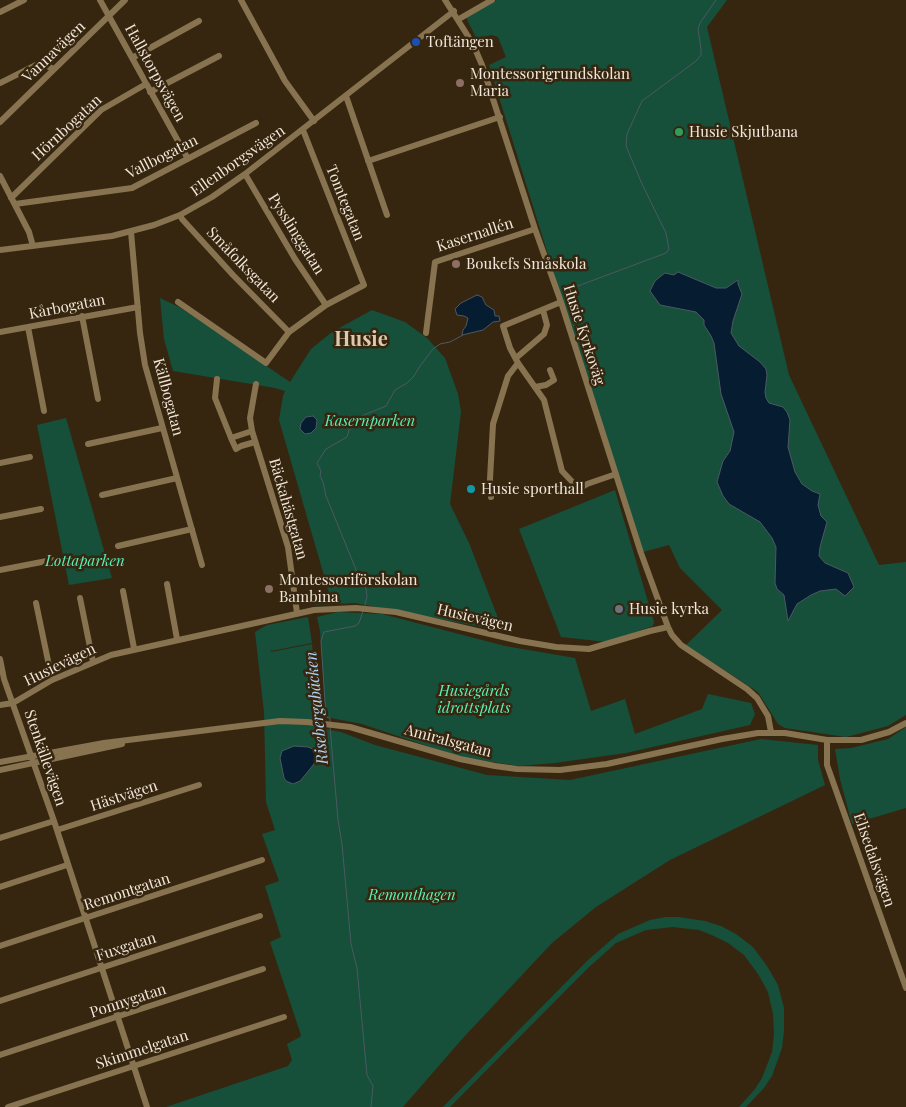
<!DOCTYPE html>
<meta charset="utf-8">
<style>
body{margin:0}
canvas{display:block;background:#36260f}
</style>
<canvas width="906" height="1107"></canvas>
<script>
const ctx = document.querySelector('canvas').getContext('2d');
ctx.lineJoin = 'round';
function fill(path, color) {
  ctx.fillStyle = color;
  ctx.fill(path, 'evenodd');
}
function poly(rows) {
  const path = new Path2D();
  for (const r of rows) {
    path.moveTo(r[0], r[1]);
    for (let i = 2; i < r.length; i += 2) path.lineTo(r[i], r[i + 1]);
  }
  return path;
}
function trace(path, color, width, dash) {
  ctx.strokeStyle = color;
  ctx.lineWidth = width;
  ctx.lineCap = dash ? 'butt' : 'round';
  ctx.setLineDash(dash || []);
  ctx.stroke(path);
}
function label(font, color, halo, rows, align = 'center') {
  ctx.font = font + ' "Playfair Display",serif';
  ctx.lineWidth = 5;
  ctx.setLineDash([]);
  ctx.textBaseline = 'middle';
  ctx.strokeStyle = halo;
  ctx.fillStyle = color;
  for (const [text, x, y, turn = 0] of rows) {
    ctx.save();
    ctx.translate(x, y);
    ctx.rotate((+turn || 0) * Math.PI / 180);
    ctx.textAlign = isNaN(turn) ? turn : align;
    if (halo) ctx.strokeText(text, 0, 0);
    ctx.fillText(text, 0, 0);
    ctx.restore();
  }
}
const green = poly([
 [497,0,727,0,707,27,789,375,879,565,906,562,906,715,888,726,846,737,785,728,778,724,758,692,686,645,722,610,680,568,669,545,643,552,611,457,489,65,506,57,498,37,492,35,476,38,466,17],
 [160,298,181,308,290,382,311,349,332,332,372,310,405,322,427,338,445,358,458,394,461,412,450,504,469,543,503,631,355,603,315,605,329,593,279,420,283,396,285,391,275,388,173,371,164,339],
 [66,418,112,578,69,585,37,425],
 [615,490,654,622,653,626,607,642,561,637,519,529],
 [338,612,382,614,505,646,575,658,591,711,625,699,635,734,702,709,708,694,751,703,755,714,750,725,626,753,555,763,519,766,460,757,362,724,326,717,320,631,317,617],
 [308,617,312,643,271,651,270,648,271,652,312,644,320,728,341,732,375,745,487,775,570,780,761,739,818,745,818,760,825,785,670,860,596,907,552,943,463,1038,403,1107,166,1107,288,1066,292,1060,287,1044,300,1037,301,1035,270,942,281,937,265,886,279,881,262,834,275,830,266,802,264,712,255,632,267,625],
 [906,727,906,808,852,824,840,779,835,749,851,748,888,739],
 [666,917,678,917,705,921,721,926,736,934,753,947,767,966,778,985,784,1008,784,1031,782,1048,772,1076,764,1088,746,1107,739,1107,755,1089,762,1078,772,1052,774,1035,773,1014,768,992,758,974,744,955,728,943,714,936,699,930,673,927,646,930,616,943,588,968,450,1107,443,1107,588,960,618,934,650,920]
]);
const water = poly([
 [678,272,716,288,726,288,738,280,738,284,742,294,733,321,731,333,739,346,760,362,766,369,767,375,765,392,766,398,769,403,783,407,787,412,790,420,788,447,795,472,802,484,812,491,820,494,818,505,821,516,827,522,820,547,819,556,825,563,848,573,854,587,845,596,836,589,820,591,811,595,797,604,788,621,784,595,777,589,775,583,776,547,772,538,760,522,729,504,723,496,717,482,723,461,730,451,734,432,721,394,714,343,711,336,704,325,704,320,696,312,660,305,650,291,655,281,661,276,665,273,674,275,678,272],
 [477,295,482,297,486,305,494,310,495,316,499,316,500,321,493,322,483,330,462,335,463,330,466,326,468,318,464,316,457,315,455,309,461,303,477,295],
 [313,416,317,420,316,428,311,433,305,434,300,429,301,423,306,417,313,416],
 [294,746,308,747,313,749,316,754,316,757,314,764,306,774,300,781,293,784,286,781,284,778,280,758,282,751,294,746]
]);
const stream = poly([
 [567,290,666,253,669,249,666,233,642,184,626,146,627,134,642,101,696,61,701,55,701,49,698,29,700,23,716,0],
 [365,605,367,596,366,589,359,577,326,496,323,482,320,476,321,471,317,463,326,449,347,437,349,430,355,425,359,417,386,406,395,390,407,383,414,376,420,366,433,349,440,344,450,342,463,335],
 [330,723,330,718,326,717,321,641,324,632,355,626,359,623,363,611],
 [330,727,338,820,342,844,351,944,357,968,367,1075,373,1086,371,1107]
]);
const minor = poly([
 [100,0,188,159],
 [241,0,285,81,314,121],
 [445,0,473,44,482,65,535,229,561,302,641,553,668,627,672,635,681,645,747,689,757,698,768,716,771,732],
 [0,12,24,0],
 [459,19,492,0],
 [132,58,199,21],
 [0,83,40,63,54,69],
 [150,92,219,56],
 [346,96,387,215],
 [0,122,125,0],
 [368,161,500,117],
 [245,174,295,259,326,305],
 [0,176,29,232,33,246],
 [11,198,101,110,146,84],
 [15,204,132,188,256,123],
 [180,215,182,219,233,275,289,332],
 [131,232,140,333,145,365,202,565],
 [0,250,112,236,154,225,180,215,212,197,245,174,454,11],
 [178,302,266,363,289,332,326,305,364,285,303,130],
 [561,302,503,326,510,348,518,363,544,400,562,471,579,489,587,484,616,474],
 [82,316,98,399],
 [28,327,44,411],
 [0,332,138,307],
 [426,333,435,262,535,229],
 [516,358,544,334,547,325,543,310],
 [217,379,215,398,231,438],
 [535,387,546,385,554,380,550,370],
 [252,431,250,418,256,384],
 [255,442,241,446,236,449,231,438,252,431,288,547,297,613],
 [88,444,162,428],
 [0,463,30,457],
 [102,495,177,478],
 [491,497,490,479,493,424,508,376,518,363],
 [0,517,41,509],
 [118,546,192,529],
 [0,570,52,560],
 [167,584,177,639],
 [123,591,134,648],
 [80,598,93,662],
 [36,603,52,680],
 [0,659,4,679,54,821,147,1107],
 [0,705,13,703,52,680,111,655,314,610,356,608,396,612,520,641,556,647,589,649,650,631,668,627],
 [827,740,827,765,906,988],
 [0,762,104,743,280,721,307,722,350,727,460,759,495,766,517,769,560,770,607,764,722,739,758,733,785,733,827,740,861,740,889,732,906,723],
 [0,770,122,744],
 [57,830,199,785],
 [0,838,54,821],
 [0,887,67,865],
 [0,946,262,860],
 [0,1001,260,916],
 [0,1055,263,969],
 [8,1107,284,1017]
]);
const markers = [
 [416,42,5,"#1a4fb4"],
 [460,83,5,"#8d6e63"],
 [679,132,5,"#2e9e5b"],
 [456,264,5,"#8d6e63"],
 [471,489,5,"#0f9aa8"],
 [269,589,5,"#8d6e63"],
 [619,609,5,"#6b7280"]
];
const poiNames = [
 ["Toftängen",426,42],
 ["Montessorigrundskolan",470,74],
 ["Maria",470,91],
 ["Husie Skjutbana",689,132],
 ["Boukefs Småskola",466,264],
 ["Husie sporthall",481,489],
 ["Montessoriförskolan",279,580],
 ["Bambina",279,597],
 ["Husie kyrka",629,609]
];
const streetNames = [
 ["Vannavägen",54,52,-44],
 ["Hallstorpsvägen",155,73,61],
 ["Hörnbogatan",67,128,-43],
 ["Vallbogatan",162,157,-27],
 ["Ellenborgsvägen",238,161,-35],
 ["Tomtegatan",345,203,68],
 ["Pysslinggatan",296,234,58],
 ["Kasernallén",475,235,-18],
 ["Småfolksgatan",243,265,46],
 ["Kårbogatan",67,307,-11],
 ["Husie Kyrkoväg",584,335,72],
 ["Källbogatan",168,397,75],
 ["Bäckahästgatan",288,509,74],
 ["Husievägen",475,618,13],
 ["Husievägen",60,665,-26],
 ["Amiralsgatan",448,741,15],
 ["Stenkällevägen",45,758,71],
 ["Hästvägen",124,796,-18],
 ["Elisedalsvägen",874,860,71],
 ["Remontgatan",127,892,-18],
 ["Fuxgatan",126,947,-18],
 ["Ponnygatan",128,1001,-18],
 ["Skimmelgatan",142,1050,-18]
];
const parkNames = [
 ["Kasernparken",370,421],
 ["Lottaparken",85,561],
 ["Husiegårds",474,691],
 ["idrottsplats",474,708],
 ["Remonthagen",412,895]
];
const waterNames = [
 ["Risebergabäcken",317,708,-96]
];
const districtNames = [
 ["Husie",361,340]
];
fill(green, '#164f3a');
fill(water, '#061c30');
trace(water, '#4c5963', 1);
trace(stream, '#4c5963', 1);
trace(minor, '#877350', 6);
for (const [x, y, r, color] of markers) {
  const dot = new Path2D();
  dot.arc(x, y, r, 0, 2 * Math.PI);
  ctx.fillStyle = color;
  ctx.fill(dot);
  trace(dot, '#36260f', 2);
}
label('15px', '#f1e6d9', '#36260f', poiNames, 'left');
label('15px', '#f1e6d9', '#36260f', streetNames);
label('italic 15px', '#58f1b8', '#36260f', parkNames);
label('italic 16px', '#afd0f3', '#36260f', waterNames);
label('bold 20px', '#dec9ae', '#36260f', districtNames);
</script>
